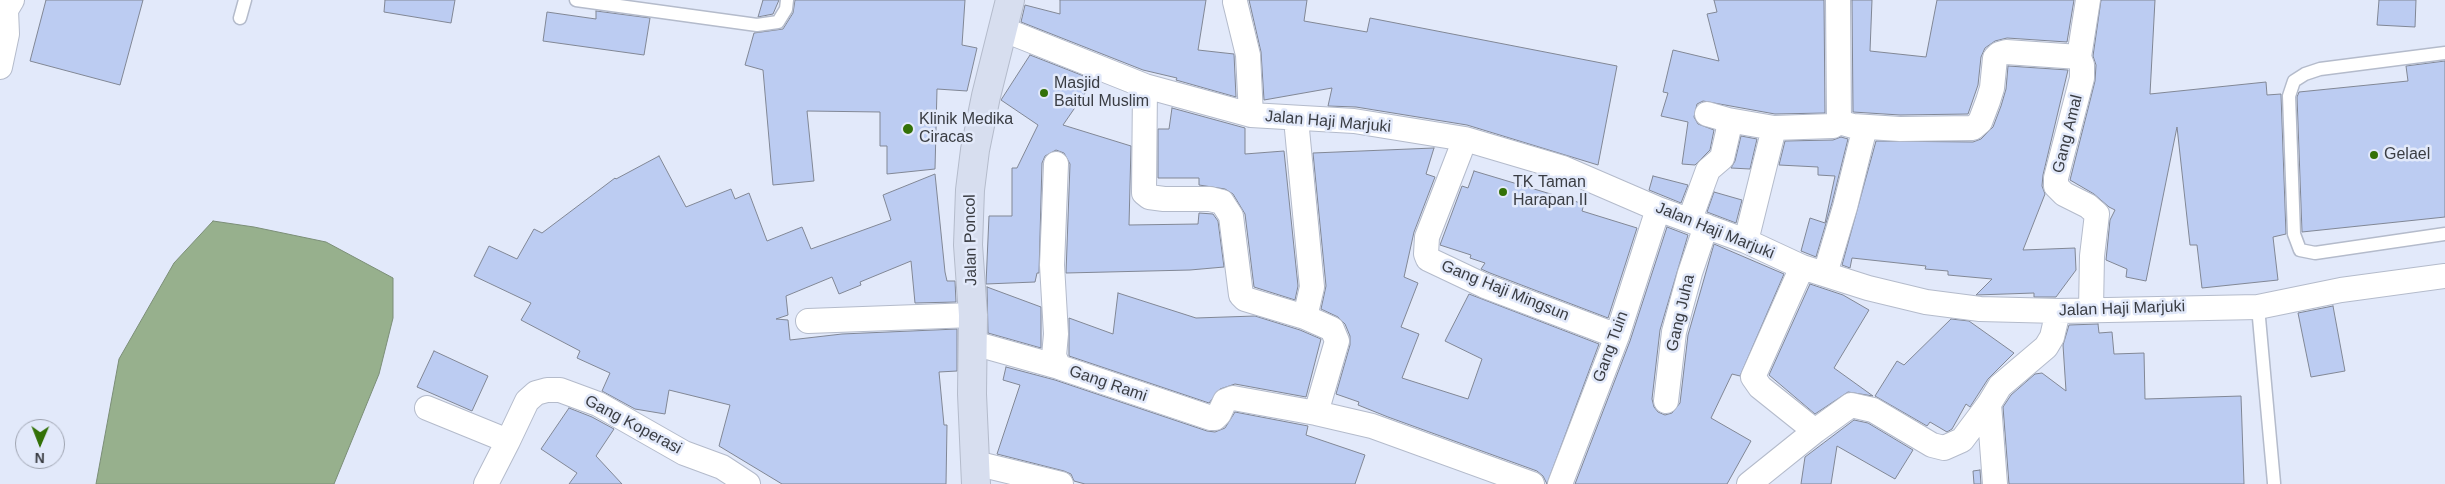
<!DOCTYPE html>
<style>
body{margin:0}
#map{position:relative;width:2445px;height:484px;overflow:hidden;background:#e2e9fa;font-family:Arial,sans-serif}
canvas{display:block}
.north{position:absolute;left:15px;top:419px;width:50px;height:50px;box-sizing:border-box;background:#e2e9fa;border:1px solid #9fa4b1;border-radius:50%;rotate:181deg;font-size:14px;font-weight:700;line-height:20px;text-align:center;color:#3a3d43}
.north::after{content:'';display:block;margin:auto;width:18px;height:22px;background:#337107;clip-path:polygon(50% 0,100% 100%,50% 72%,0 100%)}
</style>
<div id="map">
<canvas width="2445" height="484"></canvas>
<div class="north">N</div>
</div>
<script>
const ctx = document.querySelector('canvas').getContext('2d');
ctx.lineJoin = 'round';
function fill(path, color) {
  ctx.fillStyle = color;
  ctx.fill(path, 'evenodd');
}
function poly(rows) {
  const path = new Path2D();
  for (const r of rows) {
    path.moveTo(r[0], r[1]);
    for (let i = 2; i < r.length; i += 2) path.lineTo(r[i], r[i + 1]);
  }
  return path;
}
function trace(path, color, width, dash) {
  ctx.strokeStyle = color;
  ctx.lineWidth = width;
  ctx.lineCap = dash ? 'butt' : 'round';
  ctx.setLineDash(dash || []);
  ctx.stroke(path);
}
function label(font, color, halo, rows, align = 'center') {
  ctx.font = font + ' Arial,sans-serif';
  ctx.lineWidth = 5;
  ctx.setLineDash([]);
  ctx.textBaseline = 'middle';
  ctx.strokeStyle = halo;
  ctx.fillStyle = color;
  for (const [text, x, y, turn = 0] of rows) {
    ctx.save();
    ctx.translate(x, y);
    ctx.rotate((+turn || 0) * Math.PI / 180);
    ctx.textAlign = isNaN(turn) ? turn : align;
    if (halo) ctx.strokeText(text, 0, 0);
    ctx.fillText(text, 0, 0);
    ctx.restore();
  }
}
const water = poly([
 [213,221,254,227,326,242,393,278,393,318,379,374,334,484,96,484,119,359,174,263,213,221]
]);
const building = poly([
 [46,0,143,0,120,85,30,61,46,0],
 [385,0,455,0,451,23,384,12,385,0],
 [763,0,779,0,773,14,758,17,763,0],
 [795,0,965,0,962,45,977,48,967,91,937,89,935,169,887,174,887,146,880,146,880,112,807,111,814,181,773,185,763,70,745,65,754,33,783,29,793,13,795,0],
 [1060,0,1206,0,1198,50,1234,54,1236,97,1176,80,1177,78,1143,70,1021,22,1025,5,1060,14,1060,0],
 [1249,0,1307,0,1304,21,1367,32,1370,18,1617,66,1598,165,1467,125,1356,107,1328,106,1332,88,1264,100,1261,52,1249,0],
 [1714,0,1824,0,1825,113,1775,114,1703,101,1697,104,1694,117,1698,124,1714,130,1710,150,1695,165,1682,164,1688,122,1661,116,1668,93,1663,92,1673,50,1719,61,1707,14,1717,12,1714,0],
 [1852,0,1872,0,1870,51,1926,57,1937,0,2074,0,2067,42,2007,38,1995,41,1985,48,1981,57,1978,85,1968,114,1900,115,1853,112,1852,0],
 [2101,0,2155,0,2150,94,2266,82,2267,95,2281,94,2286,234,2273,237,2278,280,2202,288,2197,245,2190,245,2177,127,2146,281,2126,277,2127,269,2106,260,2110,220,2115,210,2109,207,2094,194,2070,180,2095,81,2096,65,2093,56,2101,0],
 [2379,0,2416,0,2415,27,2377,25,2379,0],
 [596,11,650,18,644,55,543,41,547,12,596,19,596,11],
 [1030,55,1094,80,1063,125,1131,146,1129,225,1198,224,1199,213,1213,214,1218,221,1224,267,1190,270,1066,273,1070,164,1064,153,1056,150,1045,156,1042,163,1039,273,1037,273,1035,282,986,284,989,216,1012,216,1012,168,1017,168,1038,125,1001,100,1030,55],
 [2445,61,2445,217,2302,232,2297,97,2299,92,2408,81,2406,66,2445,61],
 [2008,66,2068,70,2043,175,2042,186,2045,194,2023,250,2075,248,2076,270,2056,297,2034,297,2034,293,1976,295,1992,279,1948,275,1948,271,1925,269,1926,266,1852,258,1850,268,1842,265,1876,141,1973,142,1981,139,1993,127,2001,106,2006,89,2008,66],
 [1172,108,1245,128,1245,154,1284,151,1298,286,1295,300,1254,287,1245,214,1233,194,1225,189,1199,185,1199,178,1158,178,1158,129,1169,129,1172,108],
 [1741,136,1757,139,1750,169,1731,168,1735,161,1741,136],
 [1841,137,1848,139,1832,203,1816,257,1801,251,1810,218,1825,223,1835,176,1818,175,1818,167,1779,165,1785,141,1833,140,1841,137],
 [1434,148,1426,174,1435,177,1414,232,1404,277,1418,283,1401,327,1419,334,1402,378,1468,399,1482,359,1445,341,1469,294,1599,344,1547,484,1543,476,1537,471,1388,417,1358,405,1359,402,1336,394,1350,345,1350,336,1345,324,1338,317,1321,309,1326,286,1313,153,1434,148],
 [659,156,686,207,731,189,735,199,749,193,767,241,802,227,811,249,891,220,883,195,935,174,945,272,947,281,955,281,956,302,915,303,911,261,860,282,861,285,839,294,832,277,786,296,788,315,776,319,788,320,790,340,842,334,957,329,957,371,939,372,944,425,947,425,946,484,782,484,719,446,730,405,669,390,665,414,635,409,602,391,610,373,577,358,580,351,521,320,531,303,474,276,489,246,517,259,534,229,542,233,615,178,616,179,659,156],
 [1474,171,1584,204,1582,211,1637,228,1608,318,1490,273,1481,269,1485,263,1470,258,1471,255,1440,245,1462,186,1468,188,1474,171],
 [1653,176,1688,185,1681,203,1649,190,1653,176],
 [1714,192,1742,200,1736,223,1707,212,1714,192],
 [1667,227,1688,235,1660,330,1652,399,1654,407,1658,412,1665,415,1672,413,1680,403,1688,335,1714,244,1784,274,1740,376,1732,374,1711,418,1751,441,1727,484,1575,484,1630,341,1667,227],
 [1810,284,1843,295,1869,310,1834,368,1873,396,1848,392,1815,414,1769,375,1810,284],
 [987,287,1041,307,1041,348,988,333,987,287],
 [1118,293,1196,318,1255,316,1300,330,1321,339,1306,397,1235,384,1220,389,1209,403,1069,356,1069,318,1113,334,1118,293],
 [2333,306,2345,371,2311,377,2298,313,2333,306],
 [1951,319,1969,321,2014,353,1988,379,1970,407,1966,404,1952,429,1947,432,1930,422,1927,426,1875,396,1897,361,1904,365,1951,319],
 [2098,324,2099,333,2112,332,2114,354,2144,353,2145,399,2241,396,2244,484,2009,484,2003,407,2011,395,2035,374,2042,373,2066,391,2063,345,2069,325,2098,324],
 [434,351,488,376,472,411,417,387,434,351],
 [1006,367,1055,380,1207,431,1215,432,1225,428,1235,412,1308,426,1306,435,1365,455,1355,484,1085,484,1074,481,1071,474,1064,471,997,454,1020,385,1003,380,1006,367],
 [569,408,592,417,614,429,596,456,622,484,569,484,577,473,541,449,569,408],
 [1854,420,1868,423,1913,450,1895,479,1837,446,1831,484,1801,484,1805,457,1854,420],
 [1980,470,1981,484,1974,484,1973,471,1980,470]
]);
const lane = poly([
 [576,0,757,25,778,22,786,9,787,0],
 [240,18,245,0],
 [2445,53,2320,69,2305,74,2294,81,2289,96,2294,234,2300,250,2315,253,2445,234],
 [2258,307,2274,483]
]);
const street = poly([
 [1838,0,1839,122],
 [1235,2,1248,55,1251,115],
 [1002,29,1145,86,1251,115,1354,121,1465,139,1563,168,1658,209,1746,241,1802,267,1868,288,1926,302,1980,309,2058,311,2258,307,2341,290,2445,276],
 [2079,57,2088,0],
 [0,67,7,34,6,10,12,0],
 [1145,86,1144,193,1149,197,1164,199,1210,199,1222,202,1231,216,1241,295,1245,299,1305,317],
 [1296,119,1312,287,1305,317,1332,329,1337,341,1316,413,1372,426,1532,484],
 [1728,120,1774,128],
 [1465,139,1427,237,1426,254,1428,259,1485,286,1617,336],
 [1056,164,1052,265,1056,334,1054,356,1059,367],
 [1690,219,1708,170,1722,158,1728,132,1728,120,1707,114],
 [1746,241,1774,128,1833,126,1839,122,1853,126,1900,129,1973,128,1980,122,1988,101,1992,88,1995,58,1999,54,2006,52,2079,57,2082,65,2082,78,2056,178,2056,186,2064,194,2088,206,2097,214,2092,256,2091,309],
 [1802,267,1753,377,1760,387,1815,431],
 [1825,274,1845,207,1865,127],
 [808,321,973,315],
 [973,343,1059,367,1211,418,1215,418,1219,414,1225,401,1233,398,1316,413],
 [1666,401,1674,332,1690,273,1706,226],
 [427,408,508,441,527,401,536,393,547,390,560,390,598,404,684,453,722,467,748,484],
 [975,463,1061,484],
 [486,484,508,441],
 [1560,484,1617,336,1658,209],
 [1749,484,1815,431,1851,405,1873,410,1932,445,1944,448,1962,440,1989,404],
 [1995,484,1989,404,2000,386,2046,347,2052,337,2058,311]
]);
const secondary = poly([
 [976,484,972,394,973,315,968,245,970,190,975,150,986,96,1010,0]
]);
const markers = [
 [1044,93,5,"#337107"],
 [908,129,6,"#337107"],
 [2374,155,5,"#337107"],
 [1503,192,5,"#337107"]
];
const poiNames = [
 ["Masjid",1054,84],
 ["Baitul Muslim",1054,102],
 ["Klinik Medika",919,120],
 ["Ciracas",919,138],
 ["Gelael",2384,155],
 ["TK Taman",1513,183],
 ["Harapan II",1513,201]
];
const streetNames = [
 ["Jalan Haji Marjuki",1328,122,5],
 ["Gang Amal",2068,134,-76],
 ["Jalan Haji Marjuki",1715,231,22],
 ["Jalan Poncol",971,240,-91],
 ["Gang Haji Mingsun",1505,291,22],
 ["Jalan Haji Marjuki",2122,309,-2],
 ["Gang Juha",1681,313,-77],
 ["Gang Tuin",1611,347,-70],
 ["Gang Rami",1108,384,19],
 ["Gang Koperasi",633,425,28]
];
fill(water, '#97b08d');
trace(water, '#7b8e77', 1);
fill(building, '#bcccf2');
trace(building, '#818795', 1);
trace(lane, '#b4bbcb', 15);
trace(street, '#b4bbcb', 26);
trace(secondary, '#b4bbcb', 30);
trace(lane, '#fff', 12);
trace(street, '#fff', 24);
trace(secondary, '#d7deef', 28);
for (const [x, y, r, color] of markers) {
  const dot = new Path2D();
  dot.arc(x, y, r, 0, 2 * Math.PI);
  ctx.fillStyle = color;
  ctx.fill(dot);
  trace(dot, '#e2e9fa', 2);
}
label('16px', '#3a3d43', '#e2e9fa', poiNames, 'left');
label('16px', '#3a3d43', '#e2e9fa', streetNames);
</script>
